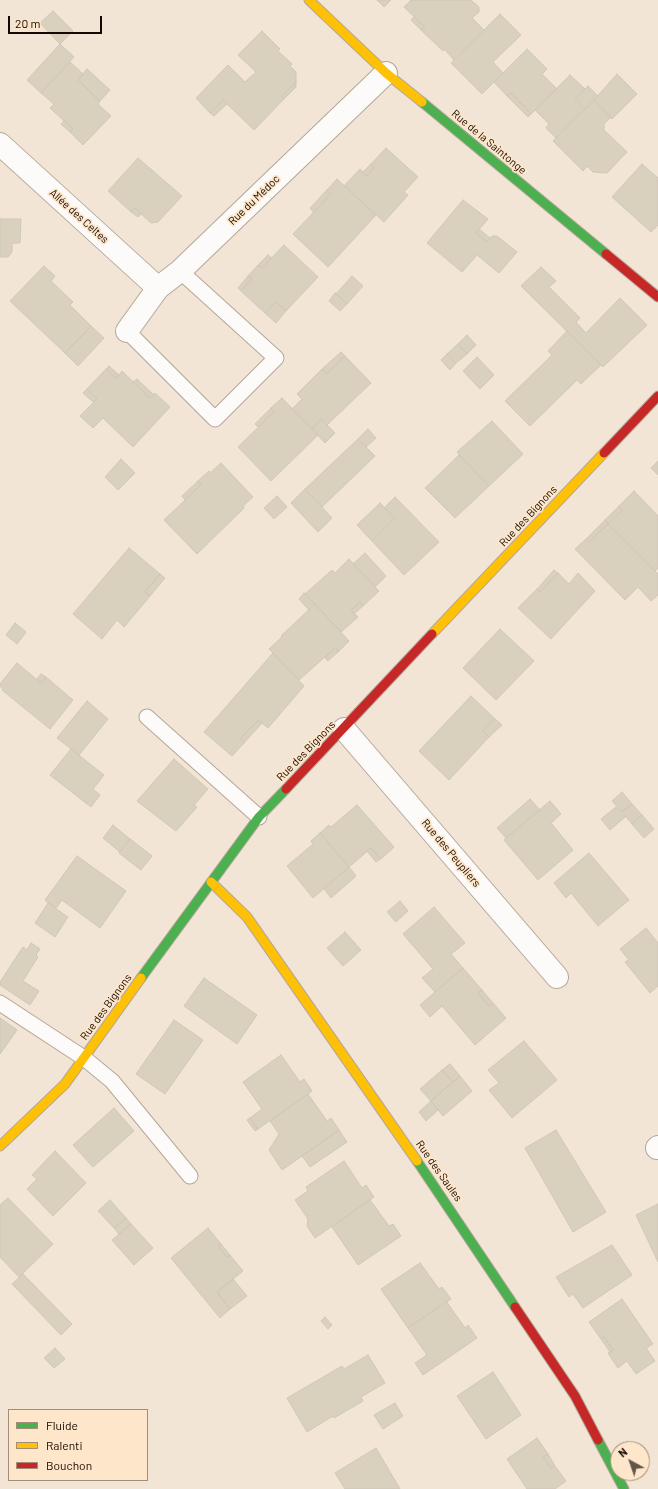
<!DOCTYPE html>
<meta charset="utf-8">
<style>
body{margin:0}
#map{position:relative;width:658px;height:1489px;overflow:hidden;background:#f2e5d6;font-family:Barlow,sans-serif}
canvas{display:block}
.legend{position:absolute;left:8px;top:1409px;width:140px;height:72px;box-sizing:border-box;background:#fee6ca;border:1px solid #a18d79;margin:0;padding:5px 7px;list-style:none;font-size:12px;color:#150800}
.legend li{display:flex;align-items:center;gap:8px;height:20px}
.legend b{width:20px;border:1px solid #a18d79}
.north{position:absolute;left:610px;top:1441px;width:40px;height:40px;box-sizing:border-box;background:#fee6ca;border:1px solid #a18d79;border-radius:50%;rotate:320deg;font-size:11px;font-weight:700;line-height:16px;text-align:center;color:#150800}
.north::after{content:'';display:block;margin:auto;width:14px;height:18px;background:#62554b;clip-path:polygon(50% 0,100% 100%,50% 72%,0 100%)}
.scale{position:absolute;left:8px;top:16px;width:94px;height:18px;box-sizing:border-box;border:2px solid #150800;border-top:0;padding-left:5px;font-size:12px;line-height:14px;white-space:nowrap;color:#150800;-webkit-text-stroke:3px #fee6ca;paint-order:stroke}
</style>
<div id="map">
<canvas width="658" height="1489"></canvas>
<ul class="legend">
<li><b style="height:5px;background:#4caf50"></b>Fluide</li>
<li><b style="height:5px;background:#ffc107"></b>Ralenti</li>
<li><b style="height:5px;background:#c62828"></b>Bouchon</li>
</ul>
<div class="north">N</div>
<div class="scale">20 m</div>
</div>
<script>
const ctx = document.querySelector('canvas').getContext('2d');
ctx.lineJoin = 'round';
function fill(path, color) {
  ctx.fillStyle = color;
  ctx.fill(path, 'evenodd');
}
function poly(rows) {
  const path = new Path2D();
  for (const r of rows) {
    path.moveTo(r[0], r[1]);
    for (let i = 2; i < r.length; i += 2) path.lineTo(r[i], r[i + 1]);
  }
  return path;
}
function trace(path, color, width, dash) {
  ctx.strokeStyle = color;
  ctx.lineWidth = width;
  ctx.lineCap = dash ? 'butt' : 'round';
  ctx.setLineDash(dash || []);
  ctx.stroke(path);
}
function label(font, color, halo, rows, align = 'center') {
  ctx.font = font + ' Barlow,sans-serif';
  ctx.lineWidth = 3.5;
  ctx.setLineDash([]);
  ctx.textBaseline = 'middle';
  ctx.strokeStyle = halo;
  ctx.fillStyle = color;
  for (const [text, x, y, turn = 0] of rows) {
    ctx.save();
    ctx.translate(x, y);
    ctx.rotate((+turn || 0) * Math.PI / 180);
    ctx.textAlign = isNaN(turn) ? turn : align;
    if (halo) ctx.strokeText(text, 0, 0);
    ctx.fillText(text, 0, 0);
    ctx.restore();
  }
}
const building = poly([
 [377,0,391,0,384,7,377,0],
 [411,0,471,0,479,7,479,12,472,18,484,30,454,60,444,49,443,51,421,30,425,27,404,7,411,0],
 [53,11,73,31,60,44,40,23,53,11],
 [500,14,521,35,493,62,503,73,482,94,451,63,500,14],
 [414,17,425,27,421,30,411,20,414,17],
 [262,31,280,49,278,51,292,64,290,66,296,72,296,82,282,96,284,99,254,130,223,100,210,113,196,98,228,65,245,82,256,72,238,55,262,31],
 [60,44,74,57,41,93,27,80,60,44],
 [527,49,547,69,542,74,557,89,531,114,511,93,507,96,494,82,527,49],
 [70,62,83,74,78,80,100,101,98,104,111,116,83,145,70,132,73,129,50,108,54,104,41,93,70,62],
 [87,69,110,90,100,101,78,80,87,69],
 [617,74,637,94,612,119,594,100,617,74],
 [570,75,585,89,575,99,585,109,556,138,546,128,549,124,535,110,570,75],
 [296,82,296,87,284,99,282,96,296,82],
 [588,86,598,96,585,109,575,99,588,86],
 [511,93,531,114,528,117,507,96,511,93],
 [223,100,227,104,214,116,210,113,223,100],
 [594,100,611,117,604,124,604,130,627,152,607,173,593,172,587,166,583,171,553,141,594,100],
 [64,121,73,129,70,132,61,124,64,121],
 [386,148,418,177,404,192,408,195,384,222,344,186,360,169,367,176,374,167,371,164,386,148],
 [138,158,182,196,158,222,151,223,135,208,131,212,108,191,138,158],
 [371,164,374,167,367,176,363,172,371,164],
 [642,164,658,178,658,225,651,232,612,197,642,164],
 [337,179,376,215,328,267,293,234,331,194,327,190,337,179],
 [327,190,331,194,314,213,310,208,327,190],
 [463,200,488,219,476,233,487,242,492,236,497,236,517,252,499,273,477,255,462,272,427,243,463,200],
 [135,208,141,214,138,217,131,212,135,208],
 [0,219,21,219,20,243,12,243,12,252,8,257,0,257,0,219],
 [479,229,490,238,487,242,476,233,479,229],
 [284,245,318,277,286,311,276,302,265,313,241,291,252,279,248,276,258,265,262,268,284,245],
 [268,255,272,258,262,268,258,265,268,255],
 [44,266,55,276,51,281,73,302,70,305,91,326,65,353,10,301,44,266],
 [541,267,556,281,549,287,580,318,576,322,586,333,620,298,647,325,603,367,521,286,541,267],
 [248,276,252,279,241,291,238,288,248,276],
 [352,276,363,286,347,304,336,294,352,276],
 [335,293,347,304,340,311,329,301,335,293],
 [276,302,286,311,276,323,265,313,276,302],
 [91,326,104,338,78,366,65,353,91,326],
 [567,331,601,365,581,384,577,380,530,426,505,401,552,355,548,351,567,331],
 [467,335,476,345,467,354,458,344,467,335],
 [458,344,467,354,456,363,447,354,458,344],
 [341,352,345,356,326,374,322,369,341,352],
 [447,354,456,363,450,370,441,360,447,354],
 [345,356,371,383,327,425,321,419,312,429,292,409,302,399,297,394,322,369,326,374,345,356],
 [477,357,494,375,480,389,463,371,477,357],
 [109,366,119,375,116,379,106,369,109,366],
 [106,369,116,379,122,371,150,398,155,393,170,407,133,447,103,418,93,428,80,416,97,399,87,389,106,369],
 [137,379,154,395,150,398,133,382,137,379],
 [87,389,97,399,93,402,83,393,87,389],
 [282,398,318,435,271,481,238,447,274,412,271,408,282,398],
 [271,408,274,412,258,427,255,424,271,408],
 [321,419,335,433,325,443,312,429,321,419],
 [492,421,523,454,489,486,457,452,492,421],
 [368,429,376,438,366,447,358,439,368,429],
 [358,439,375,456,322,507,305,489,358,439],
 [459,455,489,486,455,518,425,488,459,455],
 [121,459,135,473,118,490,105,477,121,459],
 [658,461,658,475,651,468,658,461],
 [221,463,253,497,243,506,244,508,197,554,164,520,201,485,198,481,209,471,210,473,221,463],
 [198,481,201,485,185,500,182,496,198,481],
 [305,489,332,518,318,532,291,503,305,489],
 [634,491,658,516,658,568,655,571,608,524,622,510,619,506,634,491],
 [277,496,287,507,274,519,264,508,277,496],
 [395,497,439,542,404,575,372,541,395,518,384,508,395,497],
 [380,503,395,518,372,541,357,525,380,503],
 [619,506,622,510,608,524,605,520,619,506],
 [605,520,608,524,589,542,586,539,605,520],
 [608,524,658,574,658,595,651,601,638,587,625,600,575,549,586,539,589,542,608,524],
 [129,548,160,574,145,592,150,596,124,627,117,620,102,639,73,614,129,548],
 [365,553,386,576,375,587,353,564,365,553],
 [349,559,379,591,363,606,360,602,351,610,358,617,341,632,305,594,332,570,335,573,349,559],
 [554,570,558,573,540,592,537,589,554,570],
 [558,573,569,584,578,573,595,591,551,639,518,608,537,589,540,592,558,573],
 [160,574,165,578,150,596,145,592,160,574],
 [304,593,315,604,309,610,299,599,304,593],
 [360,602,363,606,354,614,351,610,360,602],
 [315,604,349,641,339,651,335,648,299,680,269,649,282,637,281,636,315,604],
 [15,623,26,632,17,644,6,635,15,623],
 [500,629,534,661,496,700,463,668,500,629],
 [335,648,339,651,328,661,325,658,335,648],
 [273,653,304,686,268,728,258,720,240,739,244,743,232,756,204,732,273,653],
 [17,663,41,683,46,677,73,700,50,729,2,690,3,689,0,686,0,684,17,663],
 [41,674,46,677,41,683,37,679,41,674],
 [471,696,495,719,483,731,489,737,449,780,419,751,471,696],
 [87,701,108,719,79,755,57,738,87,701],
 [495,719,502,725,489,737,483,731,495,719],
 [258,720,262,723,244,743,240,739,258,720],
 [71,749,104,775,93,789,100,795,91,807,50,775,71,749],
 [174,759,208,789,194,805,197,807,176,831,137,801,174,759],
 [622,792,632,804,622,812,612,801,622,792],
 [530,799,540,810,506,838,497,828,530,799],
 [550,801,561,814,551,823,573,850,538,880,504,840,550,801],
 [632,804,642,815,632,824,622,812,632,804],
 [357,805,394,847,381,859,371,848,349,867,320,833,329,825,331,827,357,805],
 [616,807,625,817,610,830,601,819,616,807],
 [642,815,654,829,644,838,632,824,642,815],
 [113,825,130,839,120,852,103,838,113,825],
 [320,833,349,867,313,898,287,866,313,844,311,841,320,833],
 [130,839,152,856,141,870,119,853,130,839],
 [371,848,380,859,376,862,367,851,371,848],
 [589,853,629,900,598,926,571,893,566,898,554,883,589,853],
 [77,856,126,891,100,928,62,900,56,908,45,900,77,856],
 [349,867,356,876,331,898,324,889,349,867],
 [400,901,408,911,396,922,387,912,400,901],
 [48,903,68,917,55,937,35,923,48,903],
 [434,907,465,943,451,954,463,968,435,992,422,978,433,969,403,934,434,907],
 [646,928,658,943,658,986,650,993,625,962,629,960,620,949,646,928],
 [345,932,361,950,343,966,327,948,345,932],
 [31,943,40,949,36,955,38,957,23,981,39,991,30,1005,0,985,0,982,23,947,27,950,31,943],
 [463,968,482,990,478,993,489,1006,493,1003,506,1018,475,1045,442,1006,430,1017,420,1005,463,968],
 [204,978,257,1015,237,1044,184,1006,204,978],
 [482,990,493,1003,489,1006,478,993,482,990],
 [0,1018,17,1030,0,1054,0,1018],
 [174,1020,203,1040,165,1094,136,1074,174,1020],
 [524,1041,557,1080,512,1118,489,1090,499,1083,488,1070,524,1041],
 [281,1055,300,1082,304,1079,312,1091,258,1129,250,1118,262,1109,243,1082,281,1055],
 [450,1064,460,1076,453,1082,442,1070,450,1064],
 [442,1070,453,1082,431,1101,420,1089,442,1070],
 [460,1076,472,1091,443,1116,431,1101,460,1076],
 [308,1094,327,1121,331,1118,339,1130,282,1170,269,1150,279,1134,270,1121,308,1094],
 [431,1101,438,1110,426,1121,419,1112,431,1101],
 [114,1108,134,1131,93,1167,73,1145,114,1108],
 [250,1118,258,1129,255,1131,247,1120,250,1118],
 [339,1130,347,1142,310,1167,302,1156,339,1130],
 [556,1130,606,1212,573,1232,525,1148,556,1130],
 [55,1151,86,1183,53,1216,27,1189,37,1179,32,1175,55,1151],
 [344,1161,362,1188,366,1185,374,1197,315,1238,307,1226,308,1219,295,1200,308,1191,306,1187,344,1161],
 [8,1198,53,1244,19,1277,0,1257,0,1205,8,1198],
 [110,1200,126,1218,114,1228,98,1211,110,1200],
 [370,1200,389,1226,393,1224,401,1236,358,1265,332,1227,370,1200],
 [658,1204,658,1262,636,1215,658,1204],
 [126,1218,131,1224,119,1234,114,1228,126,1218],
 [131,1224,153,1248,134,1265,112,1240,131,1224],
 [208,1228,221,1244,218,1246,227,1257,230,1255,243,1271,217,1292,230,1309,220,1318,171,1258,208,1228],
 [221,1244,230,1255,227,1257,218,1246,221,1244],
 [612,1245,632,1275,583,1308,573,1294,569,1297,556,1277,612,1245],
 [420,1263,439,1289,442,1287,451,1299,408,1328,381,1289,420,1263],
 [23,1274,72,1324,61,1335,12,1284,23,1274],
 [233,1279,247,1296,230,1309,217,1292,233,1279],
 [622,1299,653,1344,646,1348,655,1361,636,1374,627,1361,618,1368,608,1353,613,1350,604,1337,601,1339,589,1322,622,1299],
 [446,1301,465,1328,468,1325,477,1338,423,1375,415,1363,427,1355,408,1328,446,1301],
 [325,1317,332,1325,328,1329,321,1321,325,1317],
 [604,1337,613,1350,610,1352,601,1339,604,1337],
 [55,1348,65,1359,54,1368,44,1358,55,1348],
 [368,1355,385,1383,361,1397,363,1401,334,1418,333,1416,307,1432,287,1398,342,1366,344,1369,368,1355],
 [493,1372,521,1415,486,1439,457,1396,493,1372],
 [395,1403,403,1416,383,1429,374,1415,395,1403],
 [537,1438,548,1454,543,1457,551,1468,555,1466,566,1481,555,1489,527,1489,507,1459,537,1438],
 [376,1448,400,1489,345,1489,335,1473,376,1448],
 [548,1454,555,1466,551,1468,543,1457,548,1454]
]);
const lane = poly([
 [127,331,215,419,276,358,180,271],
 [147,717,259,817],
 [0,1003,84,1058,112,1081,190,1176]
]);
const street = poly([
 [0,144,158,288],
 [127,331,158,288,180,271,386,73],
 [344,729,557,977],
 [657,1148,658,1147]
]);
const fast = poly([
 [422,102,606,254],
 [141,978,259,817,286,789],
 [417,1161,515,1307],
 [598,1440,624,1489]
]);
const slow = poly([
 [309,0,386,73,422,102],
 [432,634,604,453],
 [211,882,247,917,417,1161],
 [0,1146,65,1084,141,978]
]);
const jam = poly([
 [606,254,658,297],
 [604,453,658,396],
 [286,789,432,634],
 [515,1307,575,1396,598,1440]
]);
const streetNames = [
 ["Rue de la Saintonge",489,142,40],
 ["Rue du Médoc",254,200,-44],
 ["Allée des Celtes",79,216,42],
 ["Rue des Bignons",528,516,-47],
 ["Rue des Bignons",306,751,-46],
 ["Rue des Peupliers",451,853,50],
 ["Rue des Bignons",106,1007,-54],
 ["Rue des Saules",439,1171,55]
];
fill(building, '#d9d0be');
trace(building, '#d0c7b6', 1);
trace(lane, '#b4a798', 17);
trace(street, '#b4a798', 24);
trace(fast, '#b4a798', 11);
trace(slow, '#b4a798', 11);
trace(jam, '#b4a798', 11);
trace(lane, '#fdfbf9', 15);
trace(street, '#fdfbf9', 22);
trace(fast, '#4caf50', 9);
trace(slow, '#ffc107', 9);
trace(jam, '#c62828', 9);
label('11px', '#150800', '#fee6ca', streetNames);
</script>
